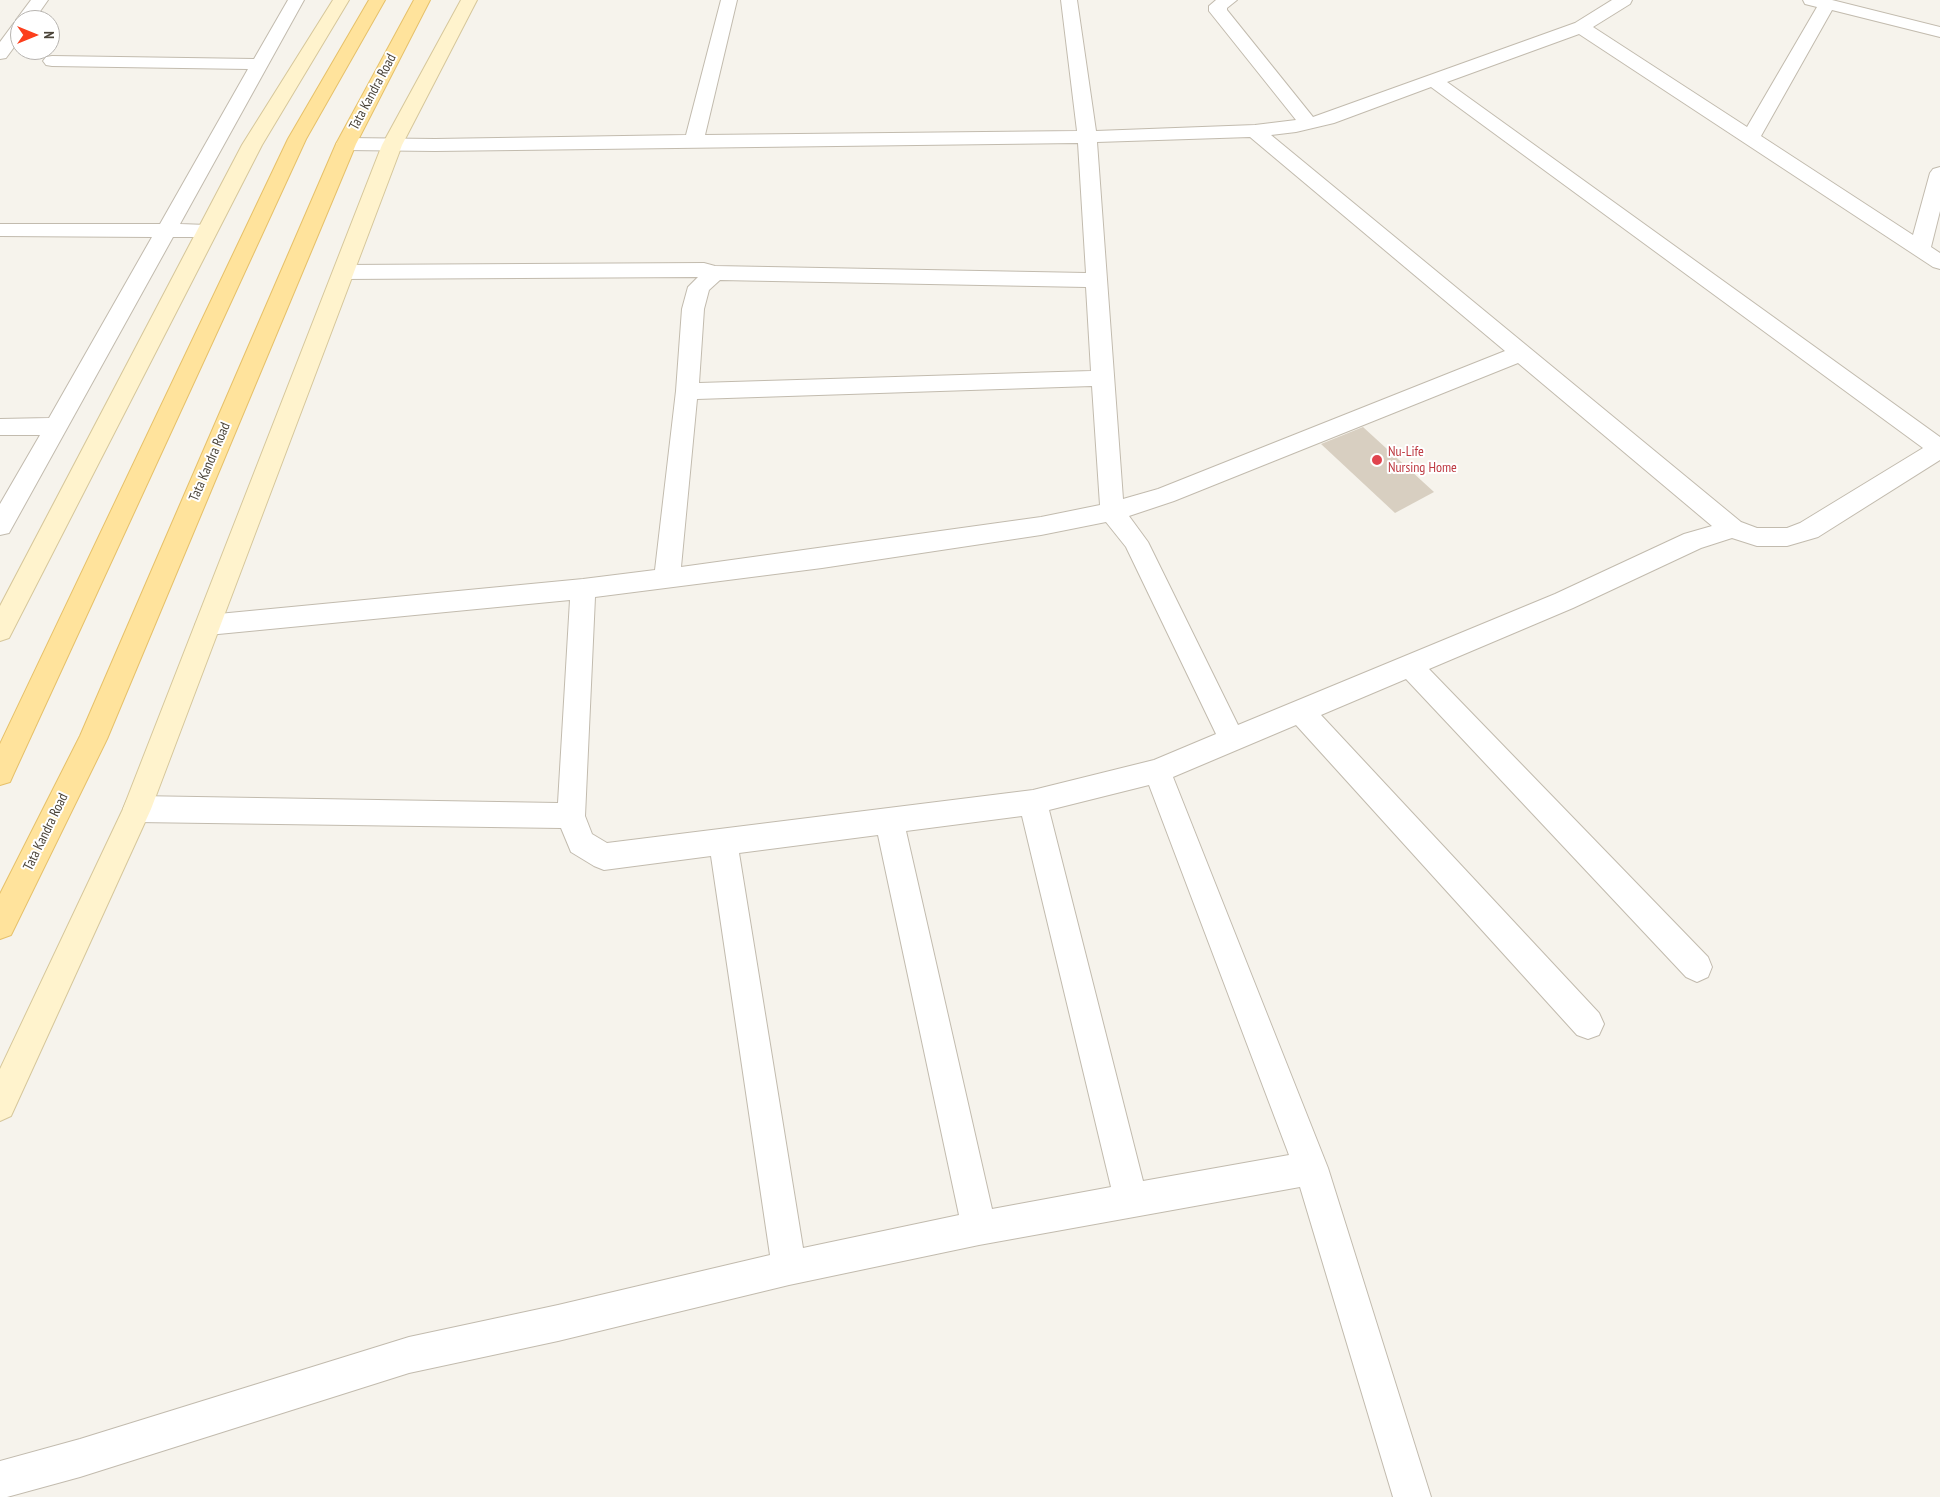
<!DOCTYPE html>
<style>
body{margin:0}
#map{position:relative;width:1940px;height:1497px;overflow:hidden;background:#f6f3ec;font-family:"PT Sans Narrow",sans-serif}
canvas{display:block}
.north{position:absolute;left:10px;top:10px;width:50px;height:50px;box-sizing:border-box;background:#fff;border:1px solid #b7b4b0;border-radius:50%;rotate:90deg;font-size:14px;font-weight:700;line-height:20px;text-align:center;color:#4b4439}
.north::after{content:'';display:block;margin:auto;width:18px;height:22px;background:#fc3f1d;clip-path:polygon(50% 0,100% 100%,50% 72%,0 100%)}
</style>
<div id="map">
<canvas width="1940" height="1497"></canvas>
<div class="north">N</div>
</div>
<script>
const ctx = document.querySelector('canvas').getContext('2d');
ctx.lineJoin = 'round';
function fill(path, color) {
  ctx.fillStyle = color;
  ctx.fill(path, 'evenodd');
}
function poly(rows) {
  const path = new Path2D();
  for (const r of rows) {
    path.moveTo(r[0], r[1]);
    for (let i = 2; i < r.length; i += 2) path.lineTo(r[i], r[i + 1]);
  }
  return path;
}
function trace(path, color, width, dash) {
  ctx.strokeStyle = color;
  ctx.lineWidth = width;
  ctx.lineCap = dash ? 'butt' : 'round';
  ctx.setLineDash(dash || []);
  ctx.stroke(path);
}
function label(font, color, halo, rows, align = 'center') {
  ctx.font = font + ' "PT Sans Narrow",sans-serif';
  ctx.lineWidth = 4;
  ctx.setLineDash([]);
  ctx.textBaseline = 'middle';
  ctx.strokeStyle = halo;
  ctx.fillStyle = color;
  for (const [text, x, y, turn = 0] of rows) {
    ctx.save();
    ctx.translate(x, y);
    ctx.rotate((+turn || 0) * Math.PI / 180);
    ctx.textAlign = isNaN(turn) ? turn : align;
    if (halo) ctx.strokeText(text, 0, 0);
    ctx.fillText(text, 0, 0);
    ctx.restore();
  }
}
const building = poly([
 [1363,427,1434,492,1395,513,1321,444]
]);
const street = poly([
 [31,0,48,0,34,20,20,20,20,39,6,58,0,59,0,42,14,23,18,22,16,20,31,0],
 [288,0,304,0,180,224,207,225,214,226,217,231,214,236,207,237,173,237,9,533,0,535,0,504,40,435,0,435,0,419,49,418,152,237,0,236,0,224,160,224,248,69,52,66,46,65,43,61,46,57,52,56,254,59,288,0],
 [721,0,737,0,705,135,1077,131,1061,0,1077,0,1096,131,1255,125,1296,120,1209,11,1209,6,1216,0,1237,0,1227,8,1227,10,1313,117,1575,23,1612,0,1632,0,1630,4,1593,27,1747,127,1817,7,1805,4,1803,0,1832,0,1940,27,1940,37,1832,10,1761,136,1913,235,1930,173,1933,169,1940,167,1940,211,1931,247,1940,253,1940,269,1933,267,1579,34,1447,82,1940,437,1940,460,1818,537,1787,546,1757,546,1732,538,1701,548,1573,608,1429,669,1708,957,1712,967,1708,977,1697,982,1686,977,1406,679,1321,715,1599,1013,1604,1024,1599,1035,1588,1039,1577,1035,1296,725,1173,777,1328,1168,1431,1497,1393,1497,1300,1187,979,1245,789,1285,558,1341,409,1373,80,1477,7,1497,0,1497,0,1461,80,1439,409,1337,558,1305,770,1255,711,856,604,870,594,866,571,852,561,828,137,822,127,818,123,809,127,800,137,796,558,803,570,600,208,635,199,632,195,625,199,618,208,615,583,579,655,570,676,391,682,309,688,287,698,277,343,279,336,277,333,272,336,267,343,265,704,263,715,266,1086,273,1078,143,435,151,346,150,339,148,336,144,339,140,346,138,435,139,686,135,721,0],
 [1431,87,1923,448,1800,523,1787,528,1757,528,1741,522,1271,135,1296,132,1334,123,1431,87],
 [1250,137,1505,351,1158,489,1123,499,1097,142,1250,137],
 [720,280,1086,287,1091,371,699,383,704,309,709,290,720,280],
 [1518,363,1712,526,1684,534,1555,594,1238,725,1148,542,1129,516,1174,501,1518,363],
 [1092,386,1100,505,1041,517,681,567,697,399,1092,386],
 [1106,522,1126,547,1216,734,1154,760,1033,790,607,843,592,834,585,816,595,597,822,568,1041,535,1106,522],
 [1149,785,1289,1155,1143,1181,1049,810,1149,785],
 [1022,816,1111,1187,992,1209,906,831,1022,816],
 [878,835,959,1215,803,1248,739,853,878,835]
]);
const secondary = poly([
 [333,0,349,0,262,145,9,638,0,641,0,606,242,145,333,0],
 [461,0,477,0,402,145,151,809,11,1116,0,1121,0,1069,123,809,382,145,461,0]
]);
const primary = poly([
 [369,0,385,0,306,139,14,773,10,782,0,785,0,744,288,139,369,0],
 [414,0,430,0,356,144,107,739,11,935,0,939,0,894,80,736,336,144,414,0]
]);
const markers = [
 [1377,460,6,"#e0444e"]
];
const streetNames = [
 ["Tata Kandra Road",373,92,-62],
 ["Tata Kandra Road",210,462,-67],
 ["Tata Kandra Road",46,832,-64]
];
const healthNames = [
 ["Nu-Life",1388,452],
 ["Nursing Home",1388,468]
];
fill(building, '#d8cfc1');
trace(street, '#c2bbae', 2);
trace(secondary, '#d6c79b', 2);
trace(primary, '#e6c16a', 2);
fill(street, '#fff');
fill(secondary, '#fff3cd');
fill(primary, '#ffe39c');
for (const [x, y, r, color] of markers) {
  const dot = new Path2D();
  dot.arc(x, y, r, 0, 2 * Math.PI);
  ctx.fillStyle = color;
  ctx.fill(dot);
  trace(dot, '#fff', 2);
}
label('14px', '#4b4439', '#fff', streetNames);
label('14px', '#be3a42', '#fff', healthNames, 'left');
</script>
